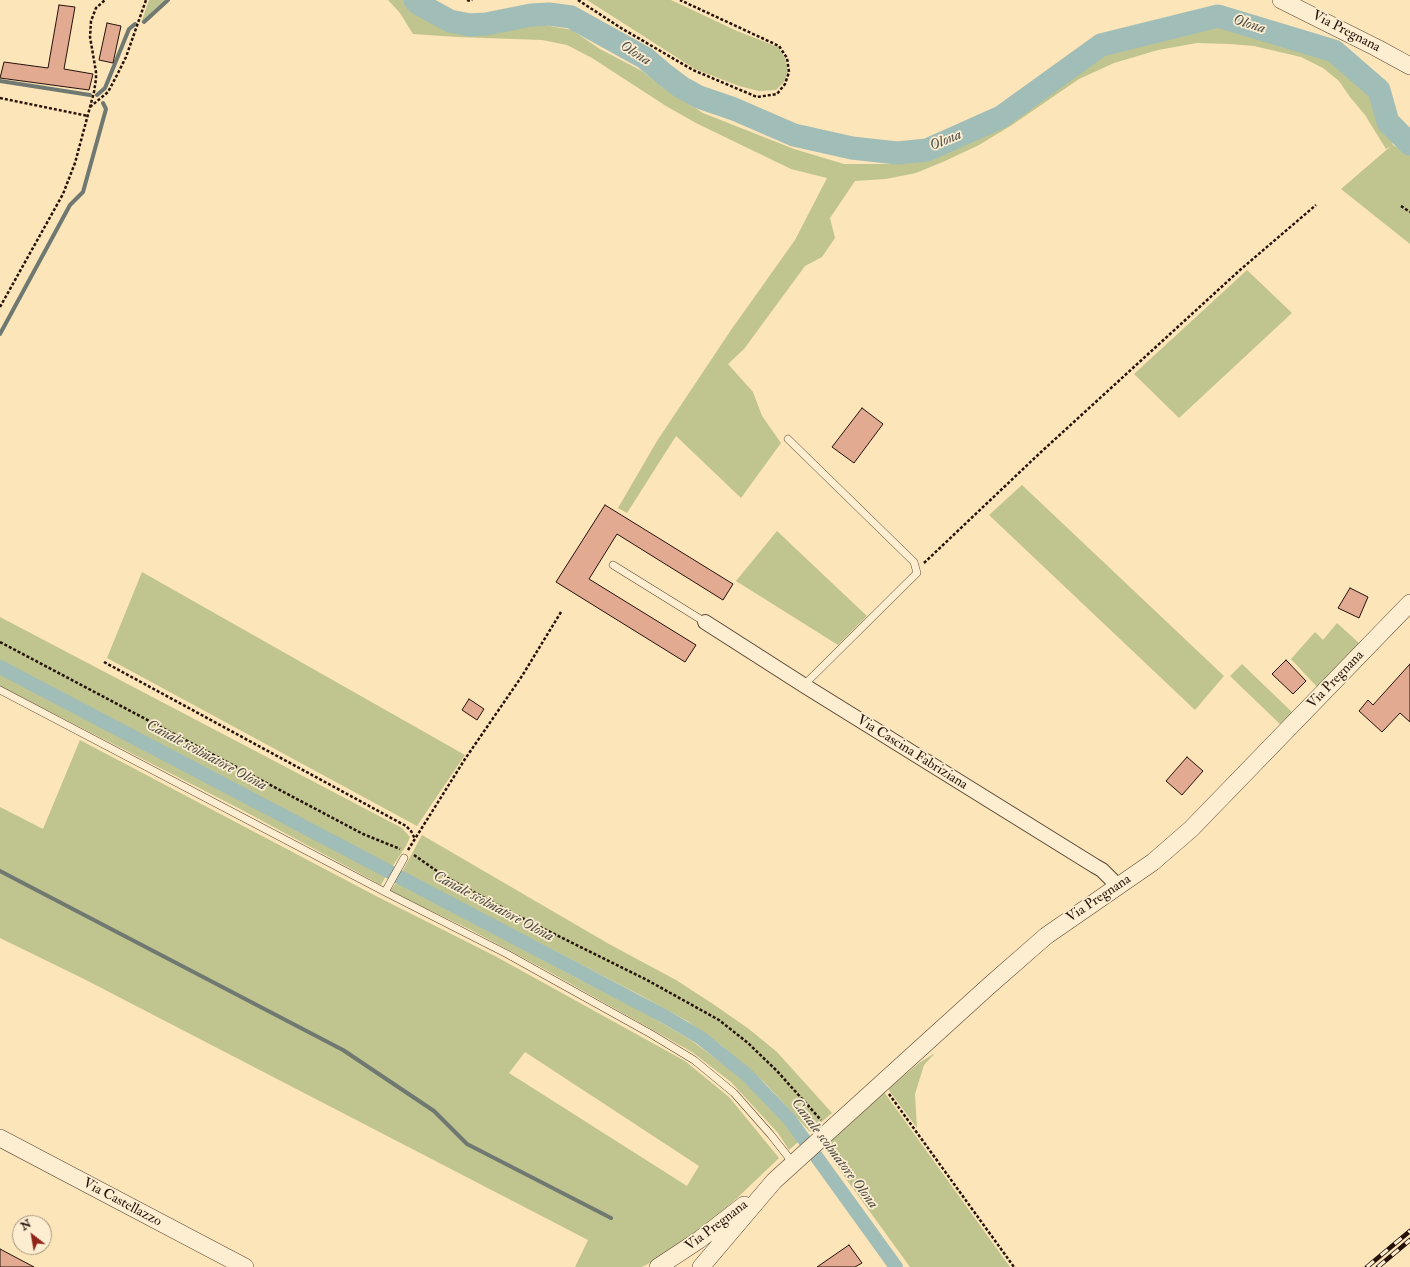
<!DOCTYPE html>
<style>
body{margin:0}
#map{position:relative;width:1410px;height:1267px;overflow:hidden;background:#fce5b8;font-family:"IM FELL Double Pica",serif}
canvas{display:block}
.north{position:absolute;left:12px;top:1215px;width:40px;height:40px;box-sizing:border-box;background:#fdeed1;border:1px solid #a79682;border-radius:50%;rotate:329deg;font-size:11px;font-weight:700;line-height:16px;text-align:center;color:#25120b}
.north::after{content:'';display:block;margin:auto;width:14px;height:18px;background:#8f2418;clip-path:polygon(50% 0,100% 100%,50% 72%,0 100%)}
</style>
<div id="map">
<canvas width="1410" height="1267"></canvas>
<div class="north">N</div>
</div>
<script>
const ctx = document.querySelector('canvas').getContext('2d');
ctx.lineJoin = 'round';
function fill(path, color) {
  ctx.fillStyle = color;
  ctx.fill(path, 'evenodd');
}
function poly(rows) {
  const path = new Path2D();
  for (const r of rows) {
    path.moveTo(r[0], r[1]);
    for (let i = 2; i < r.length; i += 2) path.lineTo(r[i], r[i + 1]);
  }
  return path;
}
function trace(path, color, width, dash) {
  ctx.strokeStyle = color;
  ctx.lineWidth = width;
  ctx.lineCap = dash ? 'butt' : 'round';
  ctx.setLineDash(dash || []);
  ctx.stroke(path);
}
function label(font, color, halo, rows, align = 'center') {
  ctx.font = font + ' "IM FELL Double Pica",serif';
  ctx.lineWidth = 3.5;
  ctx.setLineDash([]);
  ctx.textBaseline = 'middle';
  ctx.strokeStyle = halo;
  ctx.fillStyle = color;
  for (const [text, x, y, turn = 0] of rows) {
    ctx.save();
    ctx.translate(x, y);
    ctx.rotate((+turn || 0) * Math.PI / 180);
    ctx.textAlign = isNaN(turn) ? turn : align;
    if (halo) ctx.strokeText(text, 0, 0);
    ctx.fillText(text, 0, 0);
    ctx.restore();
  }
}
const green = poly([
 [149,0,166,0,141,23],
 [388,0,405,0,420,16,447,30,492,33,503,26,539,24,572,30,600,49,642,71,662,87,703,113,794,149,844,164,896,164,927,160,1006,121,1105,53,1220,25,1333,58,1375,95,1381,123,1389,133,1393,145,1410,155,1410,244,1341,189,1391,146,1386,149,1365,115,1350,97,1339,81,1323,68,1301,57,1254,46,1230,44,1197,43,1158,50,1114,63,1079,79,1012,125,979,145,945,161,916,173,886,179,855,181,830,218,835,238,822,257,805,266,744,349,728,364,753,392,762,416,781,443,741,498,676,436,627,513,618,508,657,441,731,330,795,240,827,178,791,169,696,123,666,106,592,58,567,45,542,40,457,37,413,34,400,13],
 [587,0,671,0,737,31,778,47,785,58,788,71,784,82,776,90,759,91,739,86,695,69],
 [1247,270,1292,313,1179,418,1134,374],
 [1022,485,1224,676,1195,710,989,515],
 [777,531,867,616,838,645,736,581],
 [142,572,465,755,417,826,107,658],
 [0,617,402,828,410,837,406,846,392,867,322,829,245,791,0,660],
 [1337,623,1360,644,1319,689,1291,659,1315,632,1323,640],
 [1242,664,1294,714,1282,726,1230,676],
 [0,674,282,822,387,874,381,885,242,810,0,686],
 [80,740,376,896,495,956,685,1061,729,1097,779,1158,735,1200,690,1238,646,1265,641,1267,575,1267,588,1240,84,979,0,938,0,807,43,829],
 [525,1052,699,1166,687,1186,509,1073],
 [422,835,609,944,676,980,713,1004,749,1029,777,1052,832,1113,810,1132,764,1082,721,1045,687,1021,642,996,402,872],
 [397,882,450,909,569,974,645,1013,692,1041,739,1076,784,1123,798,1142,789,1150,778,1133,731,1082,692,1052,546,970,471,930,390,891],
 [935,1053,924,1065,915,1094,917,1128,888,1089,919,1063],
 [884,1092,1010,1267,910,1267,823,1147]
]);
const stream = poly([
 [144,22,168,0],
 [0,81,90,95],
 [97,95,105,88,129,29,135,24],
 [0,334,70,205,83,192,106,109,103,103],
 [0,871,343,1050,434,1111,467,1144,611,1218]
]);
const canal = poly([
 [0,667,664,1016,701,1038,747,1075,790,1120,896,1267]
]);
const river = poly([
 [415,0,419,4,450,21,470,25,486,24,531,15,549,14,571,17,645,58,665,75,681,87,699,97,734,109,794,135,852,148,897,153,927,150,1001,117,1101,45,1218,16,1334,51,1379,90,1388,122,1410,144]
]);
const building = poly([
 [59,5,75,7,64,69,93,74,89,90,0,78,4,62,48,68,59,5],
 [107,23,121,26,113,63,99,60,107,23],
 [862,408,883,424,854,463,832,447,862,408],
 [605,505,733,584,723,600,617,534,589,579,696,645,685,662,556,582,605,505],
 [1350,588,1368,597,1359,618,1338,608,1350,588],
 [1286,660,1306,681,1293,694,1272,674,1286,660],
 [1410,664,1410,722,1400,713,1382,732,1359,711,1368,700,1373,705,1410,664],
 [469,699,484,709,477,720,462,710,469,699],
 [1187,757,1203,771,1182,795,1166,781,1187,757],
 [849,1245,862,1263,855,1267,817,1267,849,1245],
 [0,1249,34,1267,0,1267,0,1249]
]);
const path = poly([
 [467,0,471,1,472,0],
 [578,0,621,28,693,70,757,97,777,94,785,84,789,72,787,58,779,46,680,0],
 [0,98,88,116],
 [90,107,108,92,117,75,126,57,146,0],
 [1401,206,1410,212],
 [0,307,63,194,75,163,94,92,96,79,96,72,90,37,91,21,96,8,105,0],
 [924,563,1041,452,1240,270,1316,205],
 [0,642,363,834,400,849],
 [104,662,406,826,411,831,415,839],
 [408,850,465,759,522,676,561,612],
 [414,855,444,876,518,916,647,980,719,1020,748,1043,777,1071,821,1120],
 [889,1094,1014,1267]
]);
const service = poly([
 [788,439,914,562,917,573,809,680,805,686],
 [613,565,705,622],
 [0,690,385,892,507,954,651,1034,694,1060,734,1093,771,1135,793,1163],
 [385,892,404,858]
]);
const minor = poly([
 [705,622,805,686,1095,866,1102,870,1118,886]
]);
const tertiary = poly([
 [1281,0,1377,48,1410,66],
 [0,1138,245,1267],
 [658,1267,699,1240,744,1205],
 [701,1267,774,1181,990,985,1046,936,1153,862,1191,829,1410,603]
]);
const rail = poly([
 [1367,1267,1410,1231],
 [1378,1267,1410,1240]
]);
const streetNames = [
 ["Via Pregnana",1346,32,27],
 ["Via Pregnana",1336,680,-46],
 ["Via Cascina Fabriziana",912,753,32],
 ["Via Pregnana",1099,899,-34],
 ["Via Castellazzo",122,1203,28],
 ["Via Pregnana",717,1226,-37]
];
const waterNames = [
 ["Olona",1249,25,17],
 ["Olona",635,54,32],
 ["Olona",946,141,-23],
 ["Canale scolmatore Olona",206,756,28],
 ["Canale scolmatore Olona",493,907,28],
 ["Canale scolmatore Olona",834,1154,53]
];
fill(green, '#c0c48e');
trace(stream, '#6f7972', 4);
trace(canal, '#a1bdb7', 14);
trace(river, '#a1bdb7', 23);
fill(building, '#e1aa91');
trace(building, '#25120b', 1);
trace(service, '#5b4736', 8);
trace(minor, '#5b4736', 16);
trace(tertiary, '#5b4736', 18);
trace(path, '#25120b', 2.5, [3, 2]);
trace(service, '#fdeed1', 7);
trace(minor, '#fdeed1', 14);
trace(tertiary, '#fdeed1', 17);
trace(rail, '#25120b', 4.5);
trace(rail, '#fdeed1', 3, [9]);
label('14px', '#25120b', '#fdeed1', streetNames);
label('italic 15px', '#504e47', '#fdeed1', waterNames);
</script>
